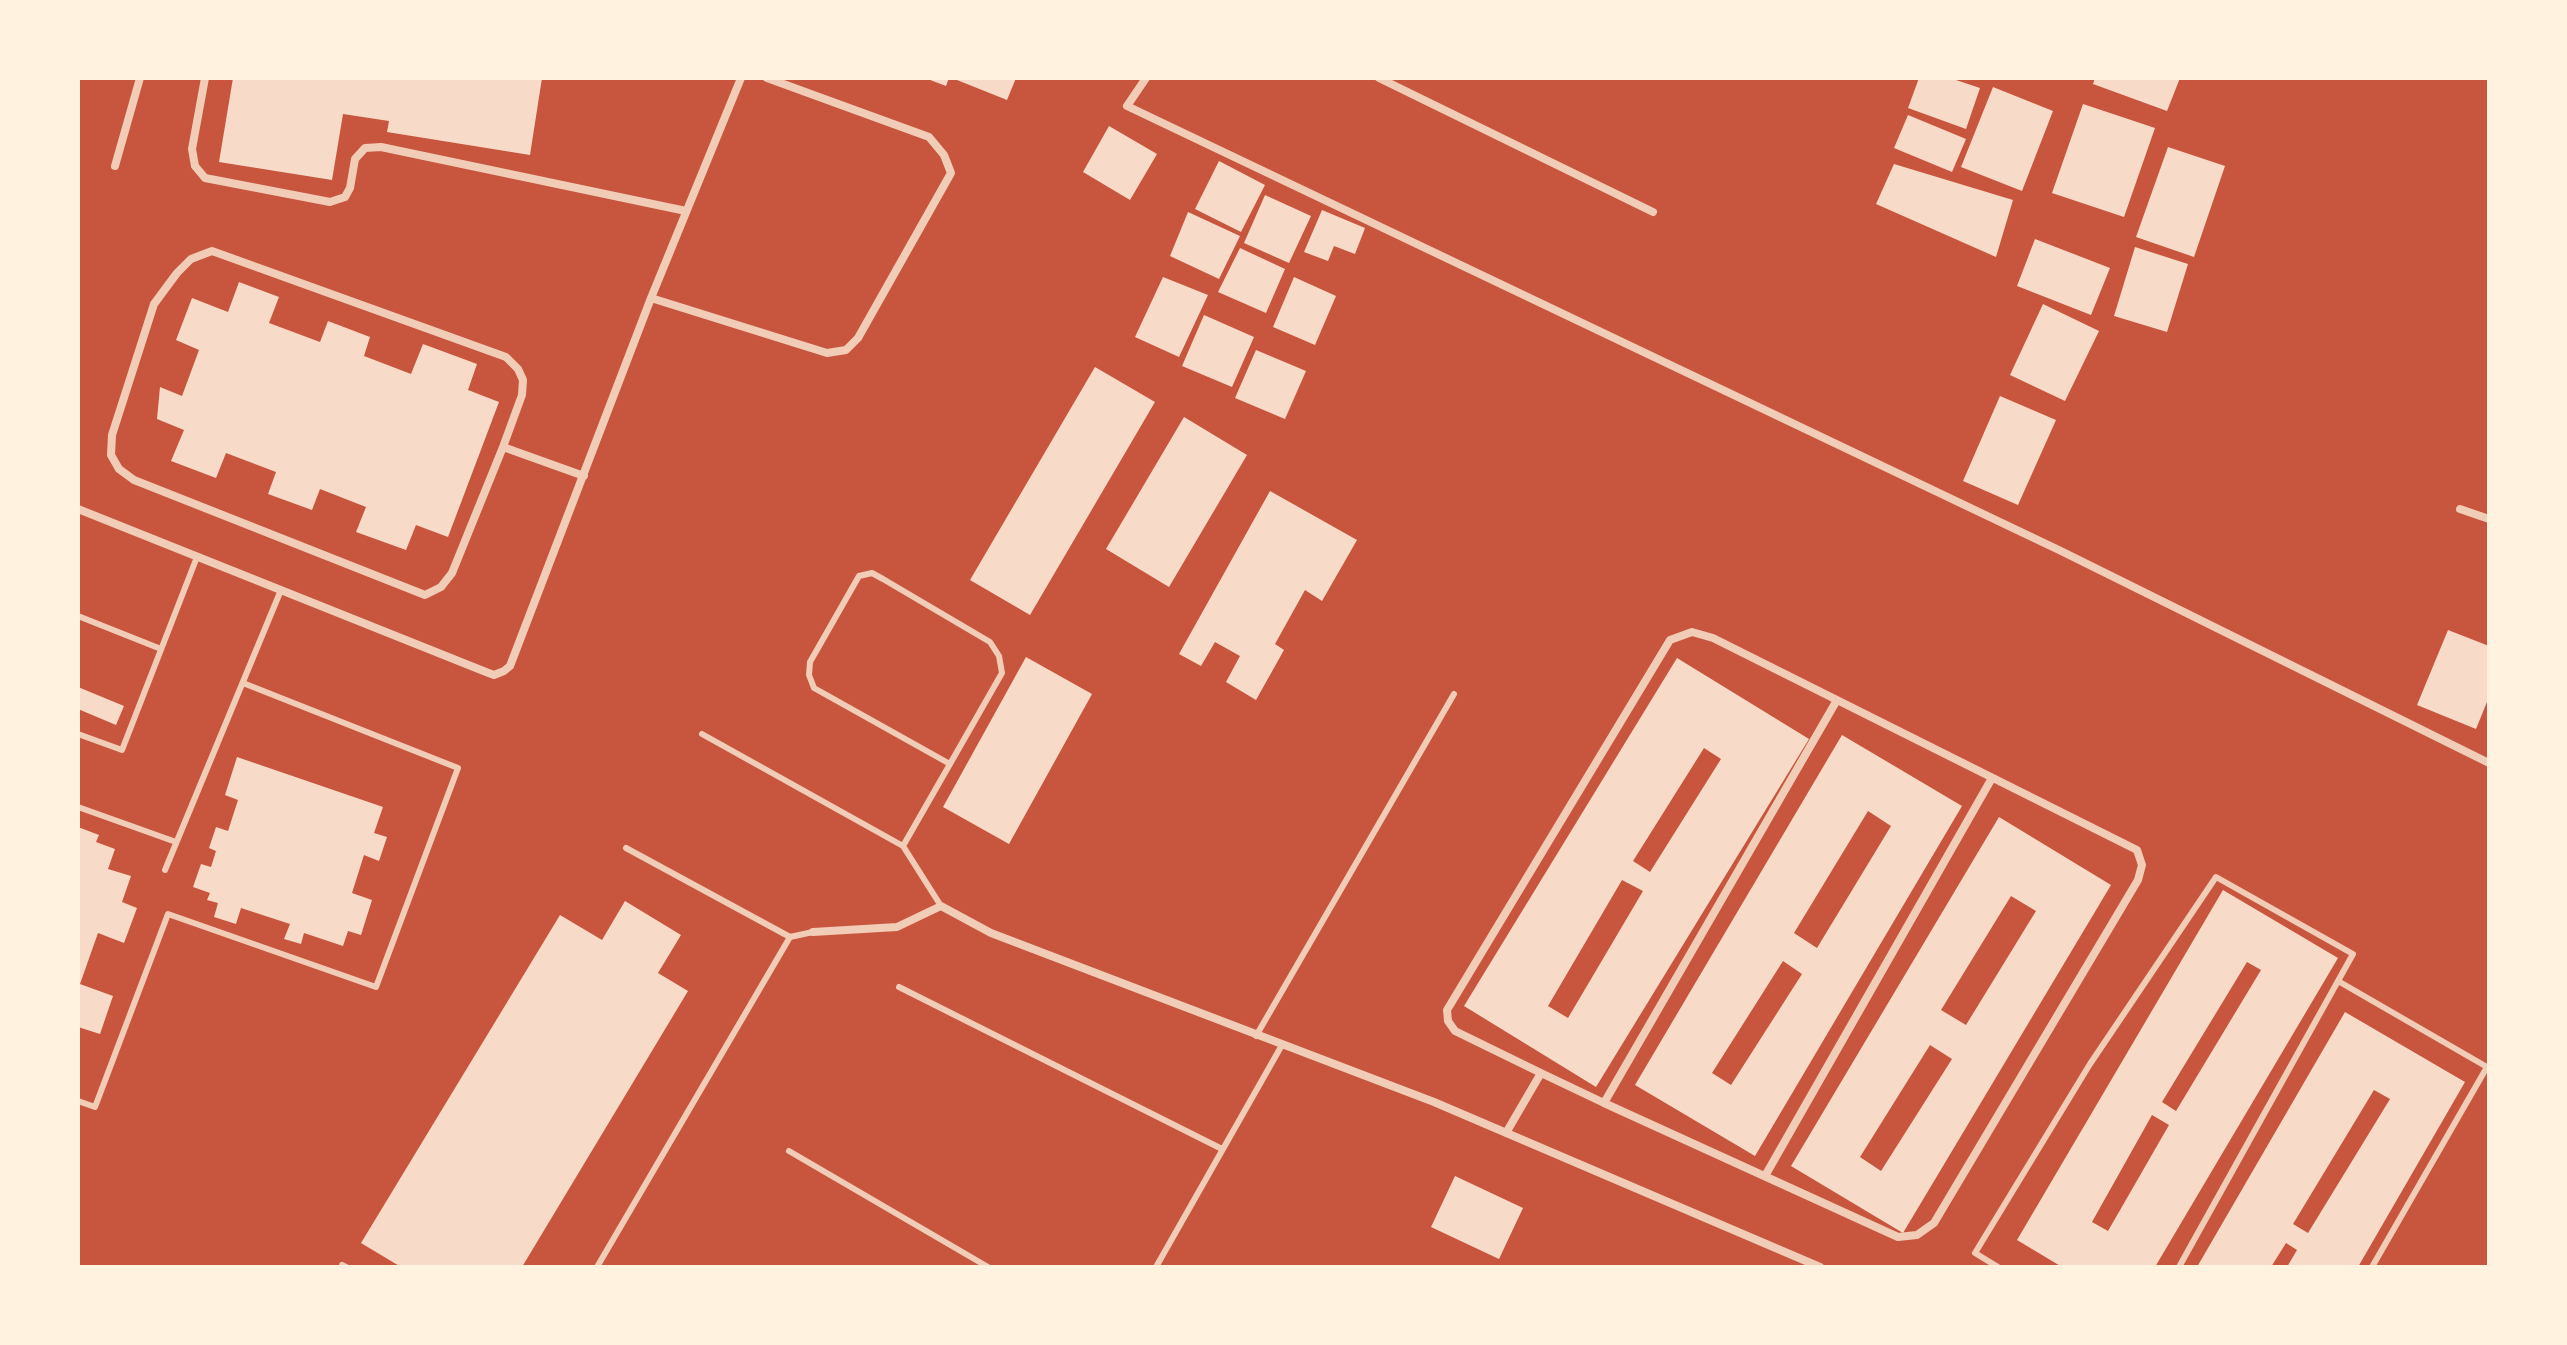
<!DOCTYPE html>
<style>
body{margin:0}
#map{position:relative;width:2567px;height:1345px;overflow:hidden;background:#c8553d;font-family:"PT Serif",serif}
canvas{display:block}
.frame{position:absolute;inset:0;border:80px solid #fff3e0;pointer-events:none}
</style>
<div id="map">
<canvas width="2567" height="1345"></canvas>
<div class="frame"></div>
</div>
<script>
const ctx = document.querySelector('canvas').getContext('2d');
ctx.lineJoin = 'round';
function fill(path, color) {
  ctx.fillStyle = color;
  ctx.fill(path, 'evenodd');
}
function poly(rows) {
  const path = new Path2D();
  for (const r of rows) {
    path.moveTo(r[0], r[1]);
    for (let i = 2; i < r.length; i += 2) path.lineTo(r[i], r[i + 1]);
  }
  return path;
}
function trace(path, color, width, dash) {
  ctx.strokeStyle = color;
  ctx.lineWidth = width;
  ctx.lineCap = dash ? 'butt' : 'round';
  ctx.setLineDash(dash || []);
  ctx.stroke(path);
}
const building = poly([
 [233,78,542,78,530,155,387,132,389,121,343,114,332,180,219,162],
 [925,78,949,78,946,86],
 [952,78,1016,78,1007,100],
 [1919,78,1950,78,1980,88,1966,129,1908,108],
 [2095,78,2180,78,2167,111,2093,84],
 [1993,87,2053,111,2022,191,1961,167],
 [2083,104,2155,128,2124,217,2052,193],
 [1908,115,1966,139,1952,172,1894,148],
 [1109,126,1157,154,1130,200,1083,172],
 [2168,147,2225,166,2194,257,2136,237],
 [1219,161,1265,185,1241,232,1195,209],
 [1894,164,2013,200,1996,257,1876,204],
 [1265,195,1311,216,1289,263,1244,243],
 [1322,210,1365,228,1355,254,1334,246,1328,261,1304,252],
 [1188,212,1240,236,1219,279,1170,256],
 [2035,239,2110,268,2091,315,2017,286],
 [2135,247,2188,264,2167,332,2114,316],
 [1240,248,1285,269,1266,313,1218,292],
 [1163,277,1208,295,1179,357,1135,337],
 [1294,277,1336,296,1315,345,1273,327],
 [239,282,279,297,269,323,320,342,328,321,370,337,364,356,411,374,423,344,477,364,468,390,499,402,448,537,416,525,406,550,356,532,366,507,320,489,312,510,268,494,276,472,226,453,216,478,171,461,184,430,157,419,160,387,182,396,199,350,176,340,192,298,228,312],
 [2043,304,2099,331,2065,401,2010,375],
 [1204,315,1254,337,1232,387,1182,366],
 [1256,350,1306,371,1285,419,1235,398],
 [1095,367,1155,402,1030,615,970,580],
 [2000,396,2056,420,2018,505,1963,481],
 [1184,417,1247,455,1169,587,1106,549],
 [1270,491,1357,540,1322,601,1305,590,1275,644,1284,650,1256,700,1226,682,1240,656,1215,642,1201,666,1179,654],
 [2448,630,2489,646,2489,697,2476,729,2417,705],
 [1026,657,1092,694,1009,844,943,807],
 [1677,658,1809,739,1596,1087,1464,1006],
 [1704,748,1721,759,1650,872,1633,861],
 [1622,880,1643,891,1568,1018,1548,1006],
 [78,687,124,706,116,725,78,709],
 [1842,735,1962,806,1755,1156,1635,1085],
 [1868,811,1891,826,1817,948,1794,933],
 [1783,961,1802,974,1731,1085,1712,1073],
 [237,757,383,807,374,833,387,837,379,861,364,855,352,893,372,900,361,935,348,931,343,946,304,933,301,944,284,939,290,924,241,908,236,924,214,917,218,903,207,900,210,893,193,887,201,864,211,867,216,851,209,848,216,827,228,831,238,800,225,795],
 [1999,817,2111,885,1903,1233,1791,1166],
 [2011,896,2036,911,1966,1025,1941,1010],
 [1930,1045,1952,1059,1881,1171,1860,1157],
 [78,827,99,835,96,842,115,849,108,869,131,876,122,902,137,908,124,943,98,933,80,984,113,996,100,1034,78,1027],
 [2223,890,2338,958,2155,1267,2062,1267,2017,1240],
 [2247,962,2261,970,2176,1111,2162,1102],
 [2152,1115,2169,1125,2108,1231,2092,1222],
 [625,901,681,935,658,973,688,991,522,1267,401,1267,361,1243,560,915,602,940],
 [2345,1012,2465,1082,2358,1267,2287,1267,2297,1250,2286,1243,2271,1267,2197,1267],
 [2374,1090,2390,1099,2308,1233,2293,1224],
 [1455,1176,1523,1208,1499,1259,1431,1227]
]);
const service = poly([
 [78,616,161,649],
 [78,734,122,750,197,557],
 [702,734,903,846,941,906],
 [78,807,176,842],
 [903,846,950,764,1002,673,999,656,990,642,883,579,872,573,859,576,810,662,809,675,814,688,950,764],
 [626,848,790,937],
 [165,870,281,590],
 [2338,981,2487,1067,2372,1267],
 [899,987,1222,1149],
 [1256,1036,1454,694],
 [78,1101,95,1107,168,914,376,987,458,768,243,683],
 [789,1151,988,1267],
 [342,1265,346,1267],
 [597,1267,790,937,813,932],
 [1156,1267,1282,1045],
 [1998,1267,1975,1253,2090,1064,2216,877,2353,954,2179,1267]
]);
const minor = poly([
 [205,78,192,149,195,166,205,178,330,202,345,197,350,188,355,159,365,148,381,147,686,211],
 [1146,78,1127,106,2061,551,2489,763],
 [1379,78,1653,212],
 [115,166,140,78],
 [651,298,827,353,846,350,858,338,951,173,944,155,929,137,767,78],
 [503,447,452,573,441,587,425,595,134,480,119,469,111,455,112,435,154,304,177,273,191,259,212,251,506,357,518,369,523,380,522,395,503,447,584,476],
 [78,509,486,672,494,675,504,671,510,666,651,298,741,78],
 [2460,509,2489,519],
 [813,932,897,927,941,906,991,933,1434,1102,1820,1267],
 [1541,1073,1604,1103,1837,700],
 [1506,1133,1541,1073,1455,1031,1448,1021,1447,1010,1670,640,1692,632,1713,638,2137,850,2142,865,2138,880,1934,1223,1917,1235,1898,1237,1604,1103],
 [1765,1176,1992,778]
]);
fill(building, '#f7dbc8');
trace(service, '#f1ccb7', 6);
trace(minor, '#f1ccb7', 8);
</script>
